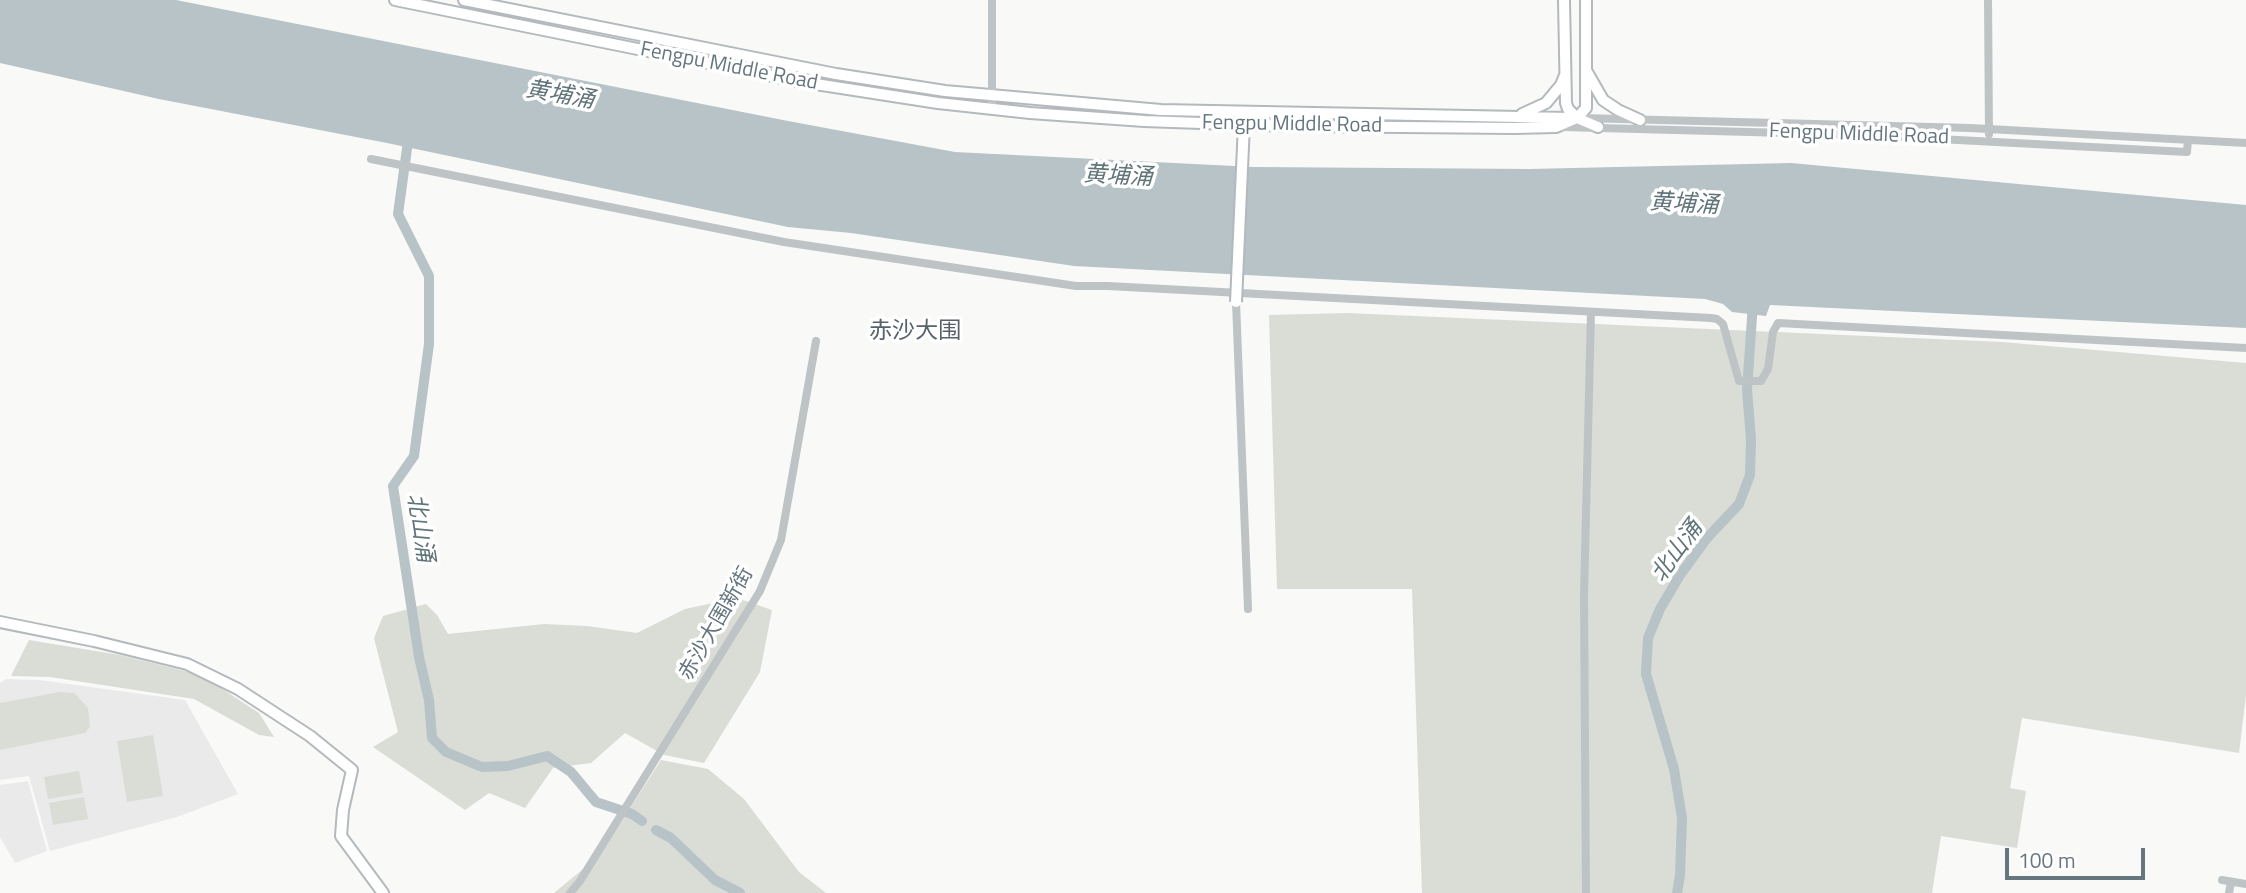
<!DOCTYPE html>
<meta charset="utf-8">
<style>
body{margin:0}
#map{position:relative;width:2246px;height:893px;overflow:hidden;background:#f9f9f7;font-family:"Titillium Web",sans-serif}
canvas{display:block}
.scale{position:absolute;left:2005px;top:848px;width:140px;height:32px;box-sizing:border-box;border:4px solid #66767f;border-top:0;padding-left:9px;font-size:21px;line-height:24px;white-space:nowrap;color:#66767f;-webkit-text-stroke:5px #fff;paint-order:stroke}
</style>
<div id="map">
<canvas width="2246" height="893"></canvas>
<div class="scale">100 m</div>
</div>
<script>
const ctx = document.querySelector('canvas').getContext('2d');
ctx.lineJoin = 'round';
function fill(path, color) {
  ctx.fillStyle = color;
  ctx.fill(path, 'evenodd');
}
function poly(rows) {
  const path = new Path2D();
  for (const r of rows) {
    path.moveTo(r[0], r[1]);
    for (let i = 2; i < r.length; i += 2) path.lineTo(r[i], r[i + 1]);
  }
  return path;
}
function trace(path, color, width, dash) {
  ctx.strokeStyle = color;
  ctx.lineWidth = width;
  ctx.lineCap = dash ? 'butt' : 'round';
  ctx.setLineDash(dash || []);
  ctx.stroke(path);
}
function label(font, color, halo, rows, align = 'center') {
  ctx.font = font + ' "Titillium Web","Noto Sans SC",sans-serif';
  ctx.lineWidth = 7;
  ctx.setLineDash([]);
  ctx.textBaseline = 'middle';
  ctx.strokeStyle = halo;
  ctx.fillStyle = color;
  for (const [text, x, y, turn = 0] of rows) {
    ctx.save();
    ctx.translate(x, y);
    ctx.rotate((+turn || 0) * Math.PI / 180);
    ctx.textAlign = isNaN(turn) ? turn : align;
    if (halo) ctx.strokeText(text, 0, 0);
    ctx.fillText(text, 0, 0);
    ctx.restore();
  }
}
const built = poly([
 [6,679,40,680,185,700,238,794,177,817,50,851,29,776,0,780,0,683],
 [28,781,47,851,15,863,0,837,0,785]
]);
const green = poly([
 [1347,313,2002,342,2246,363,2246,695,2239,753,2022,718,2010,788,2026,791,2017,848,1941,836,1932,893,1422,893,1412,589,1277,589,1269,315],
 [737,598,772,610,760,672,704,763,664,755,625,733,591,763,553,768,525,808,489,793,465,810,373,747,398,732,374,638,383,616,426,604,437,615,448,634,544,624,587,626,637,633,685,609],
 [29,640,120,655,201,675,259,713,274,737,259,735,194,699,50,677,11,676],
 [60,692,74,693,88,708,90,727,85,733,0,750,0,703],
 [153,735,163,796,127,802,117,741],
 [661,760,708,769,744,799,799,872,826,893,554,893,600,855],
 [79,771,83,793,48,799,44,777],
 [84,797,88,819,53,825,49,803]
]);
const water = poly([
 [0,0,176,0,788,121,955,152,1254,167,1530,169,1791,163,2246,205,2246,328,1770,305,1766,316,1732,312,1723,304,1705,299,1074,266,851,233,788,227,387,143,159,99,0,63]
]);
const canal = poly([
 [409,134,398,214,429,276,429,344,414,456,393,486,419,657,429,700,432,738,446,752,482,767,508,766,547,756,571,772,596,802,632,814,642,821],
 [656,830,671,838,715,880,740,893],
 [1677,893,1680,875,1682,818,1674,769,1646,674,1648,638,1660,609,1680,575,1707,538,1739,504,1750,475,1751,439,1747,390,1753,303]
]);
const street = poly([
 [1988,0,1989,134],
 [992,109,992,0],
 [1581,118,1970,128,2246,143],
 [1562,127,1862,135,2187,152,2188,140],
 [371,159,784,242,1076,286,1108,286,1711,318,1717,319,1723,324,1739,381,1761,381,1768,369,1773,332,1778,323,2246,348],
 [1236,302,1248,609],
 [2222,880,2246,884],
 [570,893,580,881,760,591,781,540,816,341],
 [1586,893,1584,596,1591,312],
 [2229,893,2231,882]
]);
const secondary = poly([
 [395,0,796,81,938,103,1030,113,1144,121,1287,126,1515,128,1556,127,1577,118,1586,108,1586,0],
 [464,0,836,74,945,91,1161,110,1571,118],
 [1564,0,1566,103,1568,109,1577,118,1598,127],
 [1587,72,1603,100,1618,110,1640,120],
 [1522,114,1546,103,1561,85,1565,75],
 [0,622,94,641,187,664,238,689,310,736,352,770,343,810,341,836,383,893]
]);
const secondaryBridge = poly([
 [1236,302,1244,124]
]);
const streetNames = [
 ["Fengpu Middle Road",729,67,11],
 ["Fengpu Middle Road",1292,125,1],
 ["Fengpu Middle Road",1859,135,2],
 ["赤沙大围新街",717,624,-60]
];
const waterNames = [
 ["黄埔涌",560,96,10],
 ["黄埔涌",1118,177,3],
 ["黄埔涌",1684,205,3],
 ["北山涌",419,528,81],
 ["北山涌",1678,552,-54]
];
const neighbourhoodNames = [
 ["赤沙大围",915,332]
];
fill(built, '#eaeaea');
fill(green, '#d9ddd6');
fill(water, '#b7c3c7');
trace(canal, '#b7c3c7', 10);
trace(secondary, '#b3b9bd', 14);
trace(street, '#bec3c6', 8);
trace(secondary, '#fff', 10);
trace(secondaryBridge, '#b3b9bd', 14, []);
trace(secondaryBridge, '#fff', 10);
label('21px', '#66767f', '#fff', streetNames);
label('italic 23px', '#607479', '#fff', waterNames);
label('23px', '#57636b', '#fff', neighbourhoodNames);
</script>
